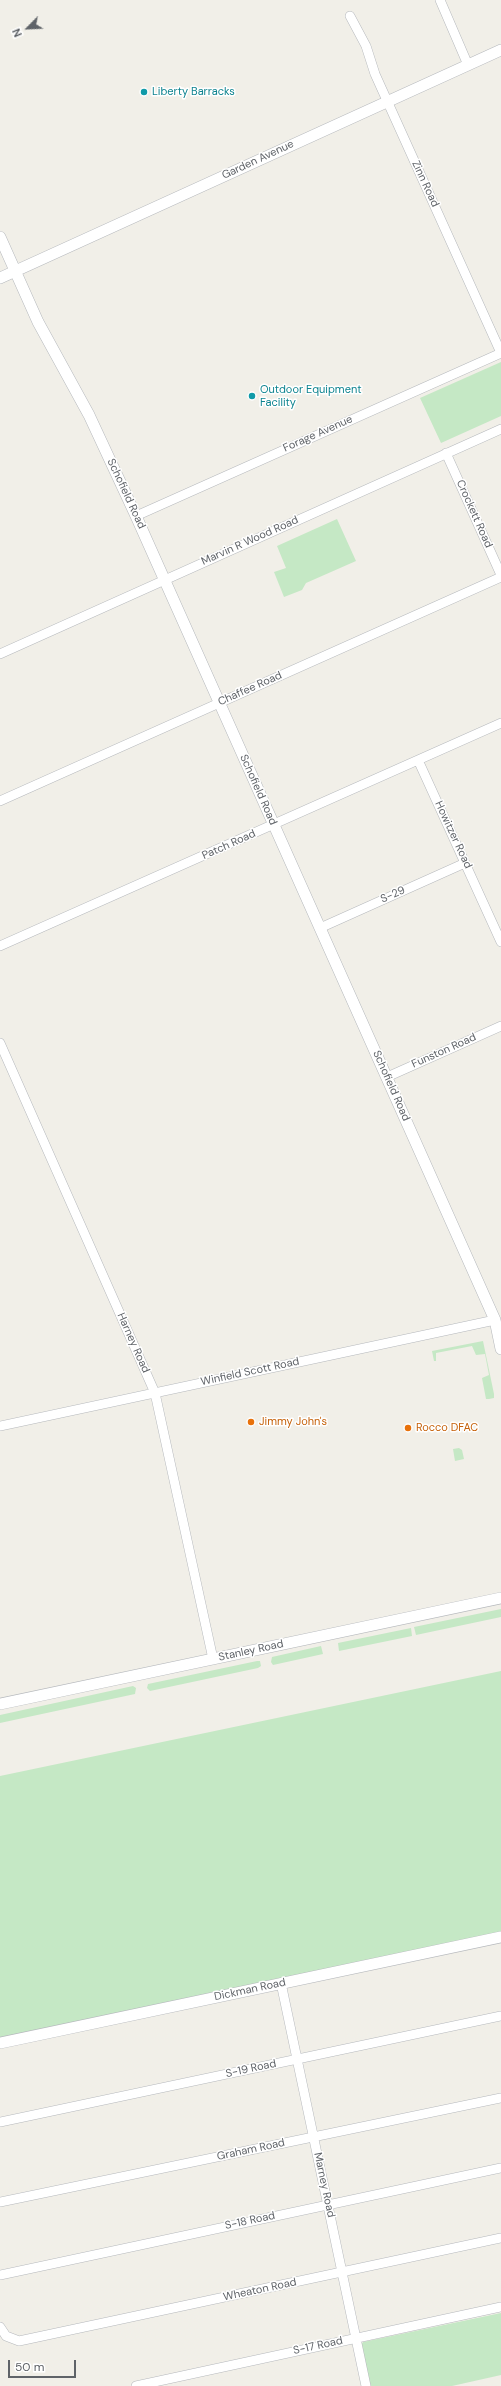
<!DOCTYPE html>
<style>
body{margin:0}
#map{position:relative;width:501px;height:2386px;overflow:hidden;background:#f1efe8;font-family:"DM Sans",sans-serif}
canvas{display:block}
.north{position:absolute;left:8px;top:8px;width:40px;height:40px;-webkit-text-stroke:3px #fff;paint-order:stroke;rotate:246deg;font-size:11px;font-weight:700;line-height:16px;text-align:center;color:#5f6368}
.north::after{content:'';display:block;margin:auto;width:14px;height:18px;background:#5f6368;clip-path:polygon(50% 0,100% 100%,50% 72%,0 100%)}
.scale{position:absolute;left:8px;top:2360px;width:68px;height:18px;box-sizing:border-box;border:2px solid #5f6368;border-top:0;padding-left:5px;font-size:12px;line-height:14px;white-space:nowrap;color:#5f6368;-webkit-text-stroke:3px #fff;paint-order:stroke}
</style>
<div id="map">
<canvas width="501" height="2386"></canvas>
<div class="north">N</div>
<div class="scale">50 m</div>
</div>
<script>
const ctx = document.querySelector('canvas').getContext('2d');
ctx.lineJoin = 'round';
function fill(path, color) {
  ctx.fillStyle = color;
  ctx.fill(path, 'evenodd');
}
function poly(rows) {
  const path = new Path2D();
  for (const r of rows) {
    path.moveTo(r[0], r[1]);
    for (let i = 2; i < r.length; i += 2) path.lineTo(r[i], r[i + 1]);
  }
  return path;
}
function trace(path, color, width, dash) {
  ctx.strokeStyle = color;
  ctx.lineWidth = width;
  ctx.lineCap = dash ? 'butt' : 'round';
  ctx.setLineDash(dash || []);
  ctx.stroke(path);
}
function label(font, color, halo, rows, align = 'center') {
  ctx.font = font + ' "DM Sans",sans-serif';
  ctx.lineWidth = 3;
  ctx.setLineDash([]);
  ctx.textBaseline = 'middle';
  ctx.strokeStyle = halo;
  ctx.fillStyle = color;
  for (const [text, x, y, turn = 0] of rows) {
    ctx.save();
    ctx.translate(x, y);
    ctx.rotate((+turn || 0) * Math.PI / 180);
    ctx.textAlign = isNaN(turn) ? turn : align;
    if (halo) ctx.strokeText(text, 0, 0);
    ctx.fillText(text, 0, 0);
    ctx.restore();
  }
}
const green = poly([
 [501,362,501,416,441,443,420,398],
 [337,519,356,561,306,583,302,590,284,597,274,572,286,568,277,546],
 [483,1341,494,1394,494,1398,489,1399,486,1399,482,1378,489,1375,485,1354,476,1355,472,1346,436,1353,436,1361,434,1361,432,1351],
 [459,1448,462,1450,464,1459,455,1461,453,1449],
 [501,1609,501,1617,416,1635,414,1627],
 [411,1628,412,1636,339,1651,338,1643],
 [321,1646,323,1654,273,1665,271,1662,272,1657],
 [257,1661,260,1661,261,1666,258,1668,150,1691,147,1688,148,1684],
 [501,1671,501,1933,0,2039,0,1776],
 [133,1686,136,1688,135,1694,0,1723,0,1715],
 [501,2313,501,2375,452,2386,368,2386,361,2345,363,2342]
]);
const minor = poly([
 [440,0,468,65],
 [350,16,366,46,375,74,501,353],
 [446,453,501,575],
 [136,516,501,353],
 [0,654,501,429],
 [418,760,501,942],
 [0,801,501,577],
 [320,928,465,863],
 [0,946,501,723],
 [0,1043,155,1393,213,1659],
 [387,1077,501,1026],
 [0,1426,495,1320],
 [281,1983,366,2386],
 [0,2122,501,2016],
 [0,2202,501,2098],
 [0,2275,501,2168],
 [0,2327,6,2336,19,2341,501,2238],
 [136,2386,501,2307]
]);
const tertiary = poly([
 [0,237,38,322,89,415,136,516,495,1320,501,1349],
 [0,278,501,50],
 [0,1704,501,1598],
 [0,2043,501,1937]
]);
const markers = [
 [144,92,4,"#0f9aa8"],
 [252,396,4,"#0f9aa8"],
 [251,1422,4,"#e8710a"],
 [408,1428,4,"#e8710a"]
];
const cultureNames = [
 ["Liberty Barracks",152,92],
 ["Outdoor Equipment",260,390],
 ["Facility",260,403]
];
const streetNames = [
 ["Garden Avenue",258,160,-25],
 ["Zinn Road",425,184,65],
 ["Forage Avenue",318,434,-24],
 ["Schofield Road",126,494,65],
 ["Crockett Road",474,514,66],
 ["Marvin R Wood Road",250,541,-24],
 ["Chaffee Road",250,689,-24],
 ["Schofield Road",258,790,66],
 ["Howitzer Road",453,835,65],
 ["Patch Road",229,845,-24],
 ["S-29",393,895,-24],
 ["Funston Road",444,1051,-24],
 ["Schofield Road",391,1086,66],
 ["Harney Road",133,1343,66],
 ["Winfield Scott Road",250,1372,-12],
 ["Stanley Road",251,1651,-12],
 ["Dickman Road",250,1990,-12],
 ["S-19 Road",251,2069,-12],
 ["Graham Road",251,2150,-12],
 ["Marney Road",324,2185,78],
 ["S-18 Road",250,2221,-12],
 ["Wheaton Road",260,2290,-12],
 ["S-17 Road",318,2346,-12]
];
const foodNames = [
 ["Jimmy John's",259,1422],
 ["Rocco DFAC",416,1428]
];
fill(green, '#c5e8c5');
trace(minor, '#b5b8bc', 10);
trace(tertiary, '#b5b8bc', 12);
trace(minor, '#fff', 9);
trace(tertiary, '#fff', 11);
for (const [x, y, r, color] of markers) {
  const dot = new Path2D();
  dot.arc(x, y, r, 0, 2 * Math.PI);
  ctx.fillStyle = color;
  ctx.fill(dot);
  trace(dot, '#fff', 1.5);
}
label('11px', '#0d838f', '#fff', cultureNames, 'left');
label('11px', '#5f6368', '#fff', streetNames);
label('11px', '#c56008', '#fff', foodNames, 'left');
</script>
